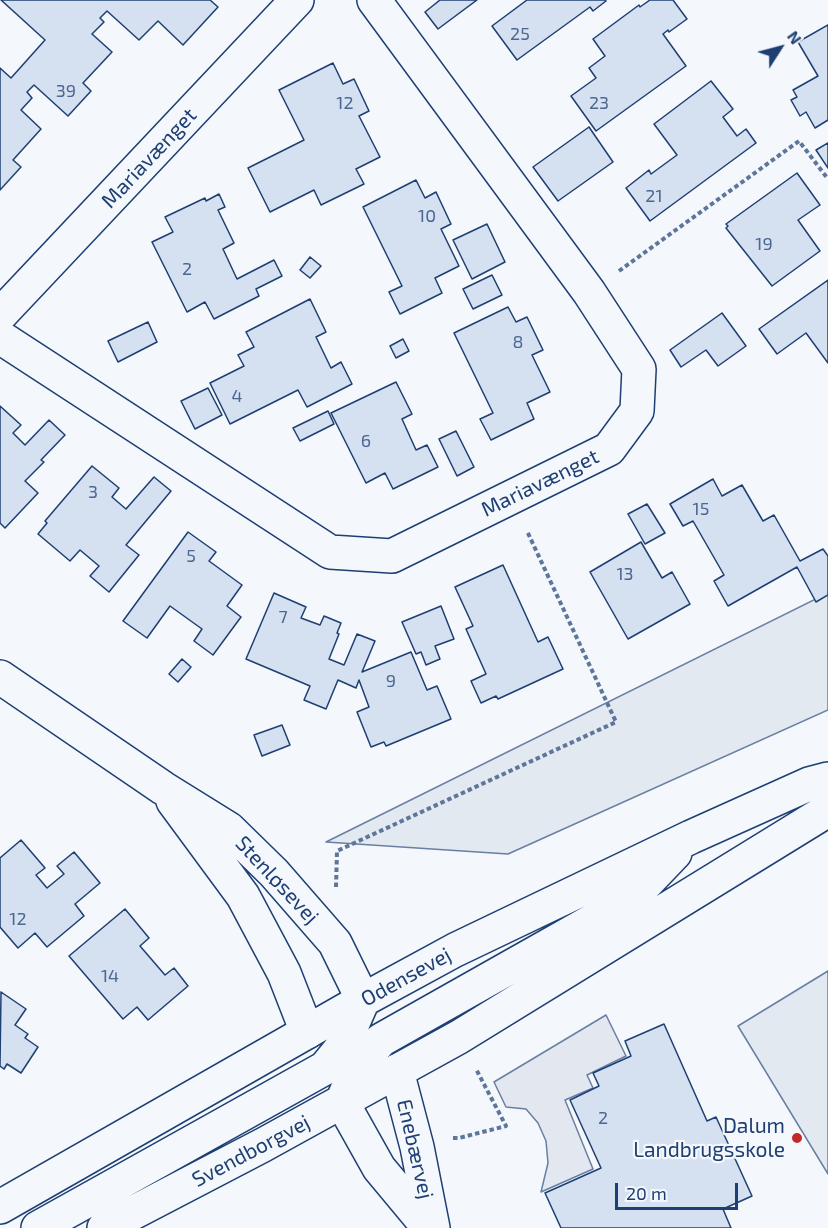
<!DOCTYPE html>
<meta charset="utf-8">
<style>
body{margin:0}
#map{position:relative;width:828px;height:1228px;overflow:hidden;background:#f4f7fb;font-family:"Exo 2",sans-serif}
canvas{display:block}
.north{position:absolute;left:750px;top:18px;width:60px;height:60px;-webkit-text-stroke:4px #f4f7fb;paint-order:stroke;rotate:54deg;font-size:16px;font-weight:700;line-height:24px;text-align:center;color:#1d3f73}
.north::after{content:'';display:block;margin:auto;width:21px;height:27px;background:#1d3f73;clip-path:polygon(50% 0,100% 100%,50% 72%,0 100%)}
.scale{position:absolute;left:615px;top:1183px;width:123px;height:27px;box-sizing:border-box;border:3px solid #1d3f73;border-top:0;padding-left:8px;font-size:18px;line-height:21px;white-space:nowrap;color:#1d3f73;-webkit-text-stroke:4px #f4f7fb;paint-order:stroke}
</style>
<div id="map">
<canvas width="828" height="1228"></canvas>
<div class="north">N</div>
<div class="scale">20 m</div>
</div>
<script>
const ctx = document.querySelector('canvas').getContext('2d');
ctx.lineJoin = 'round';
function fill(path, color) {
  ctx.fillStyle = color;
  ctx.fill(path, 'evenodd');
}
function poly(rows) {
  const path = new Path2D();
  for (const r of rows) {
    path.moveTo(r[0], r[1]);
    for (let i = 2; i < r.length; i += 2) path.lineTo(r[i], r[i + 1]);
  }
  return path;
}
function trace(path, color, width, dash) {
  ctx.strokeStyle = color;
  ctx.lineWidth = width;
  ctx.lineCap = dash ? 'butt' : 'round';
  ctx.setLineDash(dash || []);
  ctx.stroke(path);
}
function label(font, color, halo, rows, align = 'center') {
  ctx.font = font + ' "Exo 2",sans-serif';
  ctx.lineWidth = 4.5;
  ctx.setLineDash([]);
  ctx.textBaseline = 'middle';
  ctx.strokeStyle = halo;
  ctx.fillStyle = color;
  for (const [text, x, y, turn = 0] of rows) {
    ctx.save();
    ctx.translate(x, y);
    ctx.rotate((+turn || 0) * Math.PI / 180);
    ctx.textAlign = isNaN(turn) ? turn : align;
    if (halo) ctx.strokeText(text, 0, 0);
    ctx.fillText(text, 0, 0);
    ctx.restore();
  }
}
const green = poly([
 [828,593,828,710,508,854,326,842,828,593],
 [828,971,828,1174,738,1026,828,971]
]);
const parking = poly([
 [606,1015,626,1056,587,1075,593,1088,565,1100,593,1169,541,1192,548,1163,546,1141,538,1123,526,1109,506,1107,494,1082,606,1015]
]);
const building = poly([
 [1,0,210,0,218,7,183,45,158,21,139,40,107,11,100,18,104,22,92,34,112,52,83,83,91,91,68,116,34,85,27,92,32,98,21,110,41,129,13,160,21,167,0,190,0,68,11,78,45,40,1,0],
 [440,0,477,0,438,29,425,12,440,0],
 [527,0,605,0,606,1,593,11,590,7,517,60,492,26,527,0],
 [650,0,673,0,687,19,669,32,668,30,663,34,686,66,596,131,571,96,596,78,589,68,605,56,593,39,639,5,640,7,650,0],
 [828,25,828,120,815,128,806,112,800,116,791,100,797,97,793,90,818,76,798,42,828,25],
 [333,63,343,84,354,79,369,111,359,116,380,157,356,169,364,184,321,205,314,190,270,212,248,168,304,140,279,90,333,63],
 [711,81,733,109,723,117,737,136,746,129,756,143,650,221,626,188,649,170,651,174,677,155,654,124,711,81],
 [589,127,613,162,558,201,533,167,589,127],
 [828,143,828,168,816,150,828,143],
 [797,173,820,205,798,220,820,251,772,286,726,228,728,226,726,224,797,173],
 [416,180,425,198,436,192,451,224,441,229,459,266,435,278,442,293,400,314,389,292,402,286,363,207,416,180],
 [219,194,225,207,218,210,234,243,223,249,237,279,274,260,282,276,256,289,259,296,214,319,205,302,187,312,152,242,173,232,165,217,205,198,206,201,219,194],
 [487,224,505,262,472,279,453,240,487,224],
 [310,257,321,266,310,278,300,270,310,257],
 [492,275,502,295,473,309,463,289,492,275],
 [828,280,828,363,806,333,777,354,759,329,828,280],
 [310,299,326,332,316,337,331,368,341,362,352,384,307,407,298,390,230,424,210,383,244,366,238,355,254,347,246,332,310,299],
 [508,307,516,322,527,317,543,350,532,355,550,392,527,403,534,419,491,440,480,419,493,413,454,333,508,307],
 [722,313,746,346,718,366,706,350,681,367,670,350,722,313],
 [148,322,157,342,118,362,108,341,148,322],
 [403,339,409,351,396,358,390,346,403,339],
 [396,382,412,414,402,419,416,450,427,445,438,467,393,489,385,473,366,483,331,413,396,382],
 [208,388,222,415,195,429,181,401,208,388],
 [0,406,21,425,13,433,25,445,49,420,65,435,41,460,44,462,25,481,38,493,5,528,0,523,0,406],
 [328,411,334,424,300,441,293,428,328,411],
 [456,431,474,467,457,476,439,439,456,431],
 [92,466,119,488,112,497,126,509,154,477,171,491,126,545,139,555,109,592,90,576,99,566,80,550,70,561,38,534,47,523,45,521,92,466],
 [713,479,722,496,742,485,763,521,774,515,800,561,823,549,828,556,828,595,816,602,797,567,728,606,714,581,724,575,693,521,683,526,670,504,713,479],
 [647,504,665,533,645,544,628,514,647,504],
 [188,532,216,552,209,561,242,585,227,606,241,617,213,655,194,641,202,629,170,606,147,638,123,621,188,532],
 [641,542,662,578,672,572,690,604,628,639,590,572,641,542],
 [503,565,538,642,548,637,563,669,498,699,496,696,481,703,471,681,486,674,466,629,473,626,455,587,503,565],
 [274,593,306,607,301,618,320,625,324,616,341,623,337,633,339,634,329,659,344,665,357,634,375,641,362,672,411,652,427,690,437,686,451,719,386,746,384,742,371,747,357,712,369,707,359,680,356,688,338,680,326,709,304,700,310,686,246,659,274,593],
 [441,606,454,639,435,646,440,659,426,665,421,652,416,654,402,622,441,606],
 [182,659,191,667,178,682,169,674,182,659],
 [282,725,290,745,262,756,254,735,282,725],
 [21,840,45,868,36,875,47,888,64,874,57,866,74,852,100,883,75,904,84,916,47,947,35,933,18,948,0,927,0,858,21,840],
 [125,909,149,938,140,946,165,975,174,968,188,986,148,1020,137,1007,123,1019,69,956,125,909],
 [1,992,26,1009,15,1025,28,1034,25,1038,38,1047,21,1073,7,1064,4,1069,0,1066,1,992],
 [664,1024,707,1121,716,1117,752,1196,723,1209,731,1228,561,1228,545,1193,601,1168,570,1100,599,1086,593,1073,631,1056,625,1041,664,1024]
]);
const path = poly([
 [619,271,799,141,828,179],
 [336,887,337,851,616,722,527,531],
 [453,1138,459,1138,506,1126,476,1069]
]);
const minor = poly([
 [0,315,297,0],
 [0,337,330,552,392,556,609,449,637,411,639,369,589,292,374,0],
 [397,1071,417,1147,433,1228],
 [342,1102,379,1168,429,1228]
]);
const tertiary = poly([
 [0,677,163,788,229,829,274,873,335,943,363,1000],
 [173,801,243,896,284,973,307,1032]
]);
const secondary = poly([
 [342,1102,357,1066,381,1040,631,899,675,853],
 [0,1207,363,1000,455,950,691,837,809,784,828,779],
 [38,1228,325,1068,343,1046,363,1000],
 [104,1228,263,1145,459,1037,828,810]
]);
const markers = [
 [797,1138,6,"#c62828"]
];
const numberNames = [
 ["25",520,34],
 ["39",66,91],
 ["12",345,103],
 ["23",599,103],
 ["21",654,196],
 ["10",427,216],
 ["19",764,244],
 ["2",187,269],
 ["8",518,342],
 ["4",237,396],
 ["6",366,441],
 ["3",93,492],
 ["15",701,509],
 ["5",191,556],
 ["13",625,574],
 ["7",283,617],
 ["9",391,681],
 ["12",18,919],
 ["14",110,976],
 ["2",603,1118]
];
const streetNames = [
 ["Mariavænget",149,158,-47],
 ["Mariavænget",540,483,-26],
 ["Stenløsevej",277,880,47],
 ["Odensevej",406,977,-29],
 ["Enebærvej",415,1149,77],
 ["Svendborgvej",251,1151,-28]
];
const poiNames = [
 ["Dalum",785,1126],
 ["Landbrugsskole",785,1150]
];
fill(green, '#e3e9f0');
trace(green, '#687fa3', 1.5);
fill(parking, '#e3e8f0');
trace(parking, '#687fa3', 1.5);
fill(building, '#d5e0f0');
trace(building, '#1d3f73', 1.5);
trace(minor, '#1d3f73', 36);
trace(tertiary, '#1d3f73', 36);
trace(secondary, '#1d3f73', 36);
trace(path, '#5e769c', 4, [4.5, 3]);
trace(minor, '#f4f7fb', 33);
trace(tertiary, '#f4f7fb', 33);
trace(secondary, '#f4f7fb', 33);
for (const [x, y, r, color] of markers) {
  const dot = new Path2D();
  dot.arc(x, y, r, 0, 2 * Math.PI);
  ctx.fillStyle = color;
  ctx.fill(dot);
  trace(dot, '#f4f7fb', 2);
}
label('18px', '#4b6792', null, numberNames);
label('21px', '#1d3f73', '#f4f7fb', streetNames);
label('21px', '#1d3f73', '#f4f7fb', poiNames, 'right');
</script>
